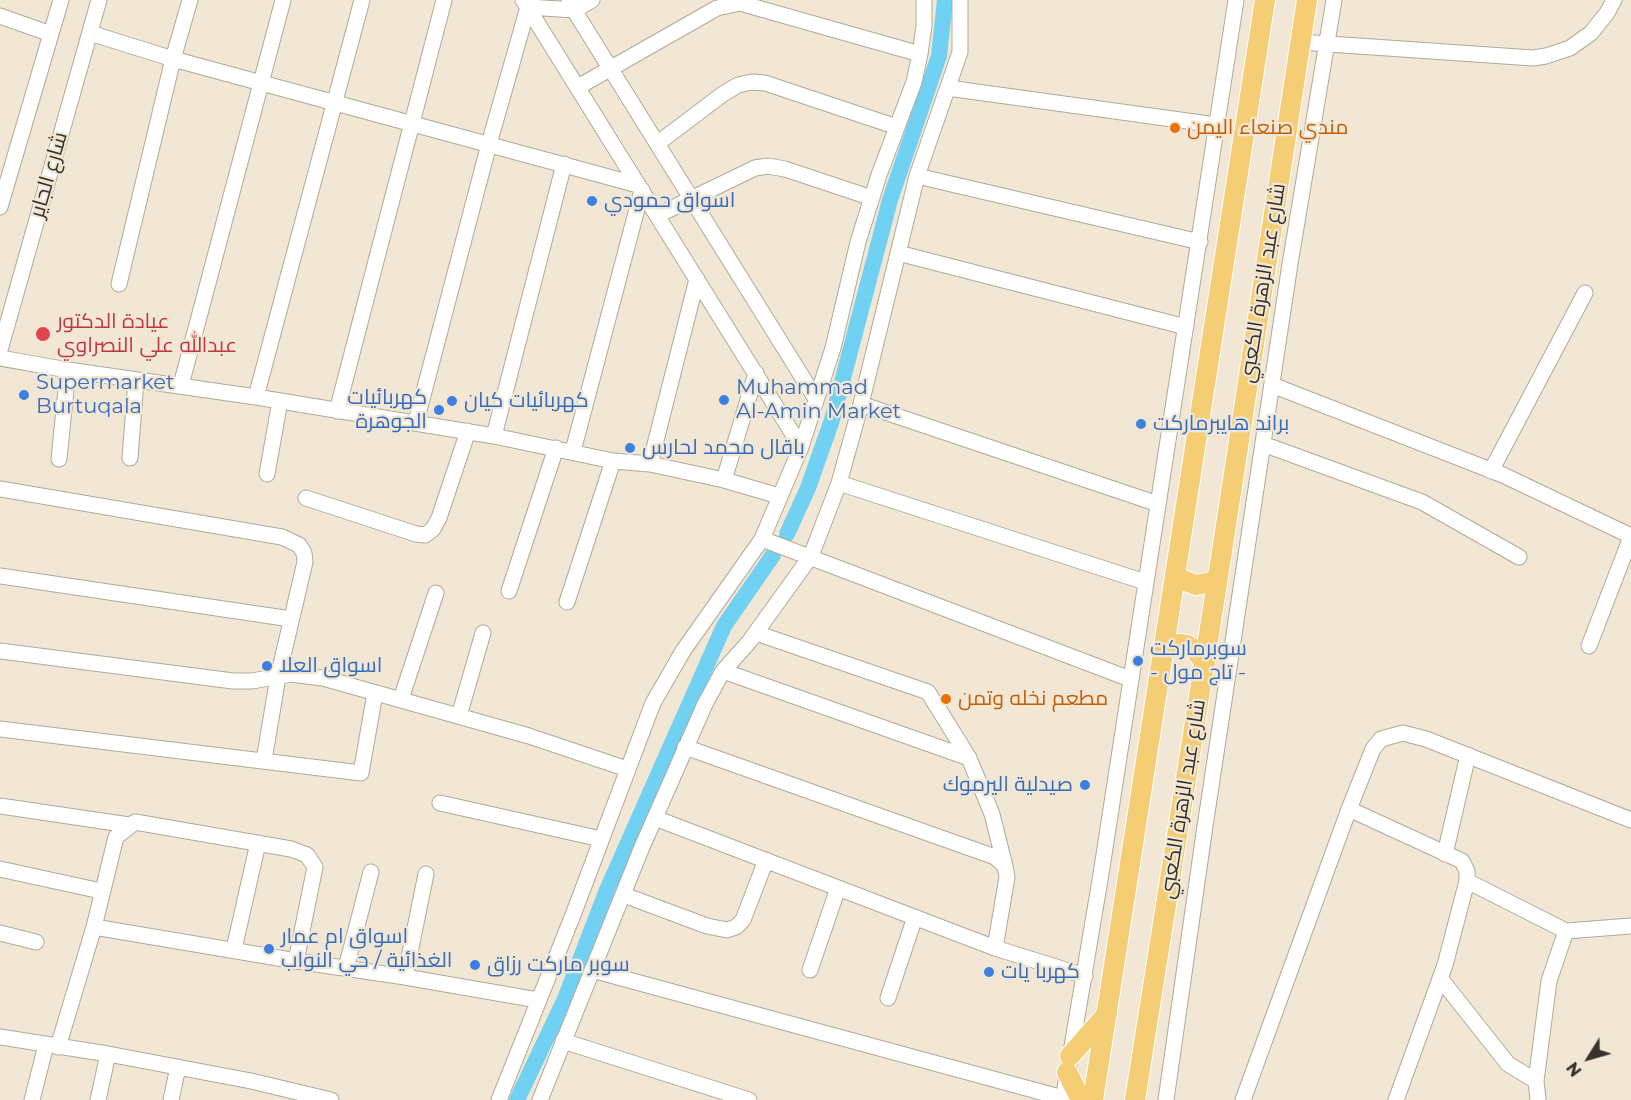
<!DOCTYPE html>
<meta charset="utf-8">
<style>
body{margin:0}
#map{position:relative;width:1631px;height:1100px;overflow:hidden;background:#f1e7d4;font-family:Montserrat,sans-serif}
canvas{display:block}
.north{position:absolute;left:1559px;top:1028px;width:60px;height:60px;-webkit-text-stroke:4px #f1e7d4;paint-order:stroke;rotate:233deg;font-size:16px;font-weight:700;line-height:24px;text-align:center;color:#37332c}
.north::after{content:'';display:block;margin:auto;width:21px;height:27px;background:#37332c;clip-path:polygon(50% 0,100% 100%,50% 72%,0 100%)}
</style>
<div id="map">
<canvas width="1631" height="1100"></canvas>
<div class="north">N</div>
</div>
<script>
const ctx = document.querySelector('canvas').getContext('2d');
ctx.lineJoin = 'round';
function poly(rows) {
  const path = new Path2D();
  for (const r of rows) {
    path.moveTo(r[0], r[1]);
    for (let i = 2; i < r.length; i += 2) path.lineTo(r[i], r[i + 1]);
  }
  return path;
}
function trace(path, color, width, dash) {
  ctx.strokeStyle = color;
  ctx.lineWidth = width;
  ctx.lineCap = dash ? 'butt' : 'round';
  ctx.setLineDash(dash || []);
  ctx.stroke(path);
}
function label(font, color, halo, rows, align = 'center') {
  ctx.font = font + ' Montserrat,Cairo,sans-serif';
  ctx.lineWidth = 4.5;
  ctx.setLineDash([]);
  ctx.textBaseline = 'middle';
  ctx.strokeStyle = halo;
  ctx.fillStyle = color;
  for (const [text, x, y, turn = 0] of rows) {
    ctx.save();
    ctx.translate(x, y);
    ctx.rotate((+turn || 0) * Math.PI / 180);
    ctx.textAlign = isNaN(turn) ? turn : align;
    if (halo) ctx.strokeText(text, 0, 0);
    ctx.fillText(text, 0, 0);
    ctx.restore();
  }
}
const canal = poly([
 [787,534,808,488,832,420,890,200,939,56,945,0],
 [517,1100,565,999,607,890,724,626,773,555]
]);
const minor = poly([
 [523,0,801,447],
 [569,2,816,399],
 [0,16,51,34],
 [90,33,173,59,638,185],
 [1300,42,1533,58,1546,56,1570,48,1591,33,1607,13,1614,0],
 [578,87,717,8,740,3,920,54],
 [948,88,1216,125],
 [658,143,723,94,738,85,752,82,765,83,897,127],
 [917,176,1200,242],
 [0,207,61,0],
 [658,215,755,168,768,166,785,169,872,198],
 [898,253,1186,327],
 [119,284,173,59,190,0],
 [0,350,99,0],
 [0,358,68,370,256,397,494,436,613,461,650,464,724,480,779,496],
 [181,385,283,0],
 [1272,385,1503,475,1631,536],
 [256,397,362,0],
 [861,404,1158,504],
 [337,411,444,0],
 [416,422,489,144,528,7,575,10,592,0],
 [494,436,564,164],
 [1263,444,1422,502,1519,557],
 [573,451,642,190],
 [130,458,136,380],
 [59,459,68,370],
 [650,464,697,279],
 [1491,471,1585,293],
 [267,474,280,401],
 [724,480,756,373],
 [839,483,1145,582],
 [0,489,282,537,299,545,304,553,305,562,278,677,264,760],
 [306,498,416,534,425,535,433,529,439,518,468,431],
 [762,539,1130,679],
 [0,576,291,619],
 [509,591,556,448],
 [567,602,613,461],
 [756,633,928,692,969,758,992,814,1005,866],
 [1589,646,1631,537],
 [0,651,233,681,252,681,291,674,323,678,529,736,627,769],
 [723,671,969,758],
 [401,699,436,593],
 [459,716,483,633],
 [0,729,361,773,375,693],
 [685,747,995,857,1005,866,1007,877,995,948],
 [440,803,601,839],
 [0,806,129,825],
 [1349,809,1462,861,1467,871,1467,881,1445,965,1396,1100],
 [655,818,995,948,1085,976],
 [1445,854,1468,755],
 [0,869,101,891],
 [1467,881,1566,931,1631,926],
 [624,895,707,926,727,930,736,927,743,920,766,860],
 [0,933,36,942],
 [234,949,258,843],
 [296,961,315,867,307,855,291,849,135,822,116,837,94,927,296,961,405,977,538,1000],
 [346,968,371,872],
 [592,970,1063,1098],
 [810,970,838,888],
 [405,977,426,874],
 [1440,978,1508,1064,1536,1081],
 [888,998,915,917],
 [0,1037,108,1054,251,1081,331,1100],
 [563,1041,749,1100],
 [58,1047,94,927],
 [32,1100,46,1045],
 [98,1100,108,1054],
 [171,1100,178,1067],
 [499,1100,573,915,653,703,683,651,762,539,801,447,833,348,858,242,879,175,914,82,920,54,924,26,924,0],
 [540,1100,642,847,705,704,723,671,749,642,811,556,839,483,861,404,917,176,960,52,960,0],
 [1063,1100,1101,874,1236,0],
 [1166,1100,1204,833,1290,264,1334,0],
 [1243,1100,1349,809,1373,749,1381,739,1403,733,1426,739,1631,820],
 [1538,1100,1536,1081,1549,981,1566,931]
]);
const major = poly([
 [1175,573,1180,579,1196,585,1211,582,1218,577],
 [1163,647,1179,644,1187,645,1195,650,1205,663],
 [1070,1056,1107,1014],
 [1067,1072,1081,1100],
 [1093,1100,1265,0],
 [1135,1100,1218,577,1307,0]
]);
const markers = [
 [1175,128,6,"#e8710a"],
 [592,201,6,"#3f7fe0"],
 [43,334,8,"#e0444e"],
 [24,395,6,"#3f7fe0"],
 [724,400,6,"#3f7fe0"],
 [452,401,6,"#3f7fe0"],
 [439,410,6,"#3f7fe0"],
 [1141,424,6,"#3f7fe0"],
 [630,448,6,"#3f7fe0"],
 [1138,661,6,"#3f7fe0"],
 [267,666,6,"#3f7fe0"],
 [946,699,6,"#e8710a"],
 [1085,785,6,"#3f7fe0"],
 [269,949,6,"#3f7fe0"],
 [475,965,6,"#3f7fe0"],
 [989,972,6,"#3f7fe0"]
];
const foodNames = [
 ["مندي صنعاء اليمن",1187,128],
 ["مطعم نخله وتمن",958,699]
];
const streetNames = [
 ["شارع الجاير",49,175,-74],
 ["شارع عبد الزهرة الكعبي",1263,283,-81],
 ["شارع عبد الزهرة الكعبي",1183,799,-81]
];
const shopNames = [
 ["اسواق حمودي",604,201],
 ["Supermarket",36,383],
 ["Burtuqala",36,407],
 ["Muhammad",736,388],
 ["Al-Amin Market",736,412],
 ["كهربائيات",427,398,"right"],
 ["الجوهرة",427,422,"right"],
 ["كهربائيات كيان",464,401],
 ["براند هايبرماركت",1153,424],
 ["باقال محمد لحارس",642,448],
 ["سوبرماركت",1150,649],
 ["- تاج مول -",1150,673],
 ["اسواق العلا",279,666],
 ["صيدلية اليرموك",1073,785,"right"],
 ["اسواق ام عمار",281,937],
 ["الغذائية / حي النواب",281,961],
 ["سوبر ماركت رزاق",487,965],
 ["كهربا يات",1001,972]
];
const healthNames = [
 ["عيادة الدكتور",57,322],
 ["عبدالله علي النصراوي",57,346]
];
trace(canal, '#70d1f3', 16);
trace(minor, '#b2a997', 17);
trace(major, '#fff', 22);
trace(minor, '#fff', 15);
trace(major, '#f4cd74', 20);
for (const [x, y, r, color] of markers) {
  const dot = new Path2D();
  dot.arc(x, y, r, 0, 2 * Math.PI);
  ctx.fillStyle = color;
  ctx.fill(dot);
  trace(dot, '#f1e7d4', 2);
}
label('21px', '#c56008', '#f1e7d4', foodNames, 'left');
label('21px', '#37332c', '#f1e7d4', streetNames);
label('21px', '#366cbe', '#f1e7d4', shopNames, 'left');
label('21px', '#be3a42', '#f1e7d4', healthNames, 'left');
</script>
